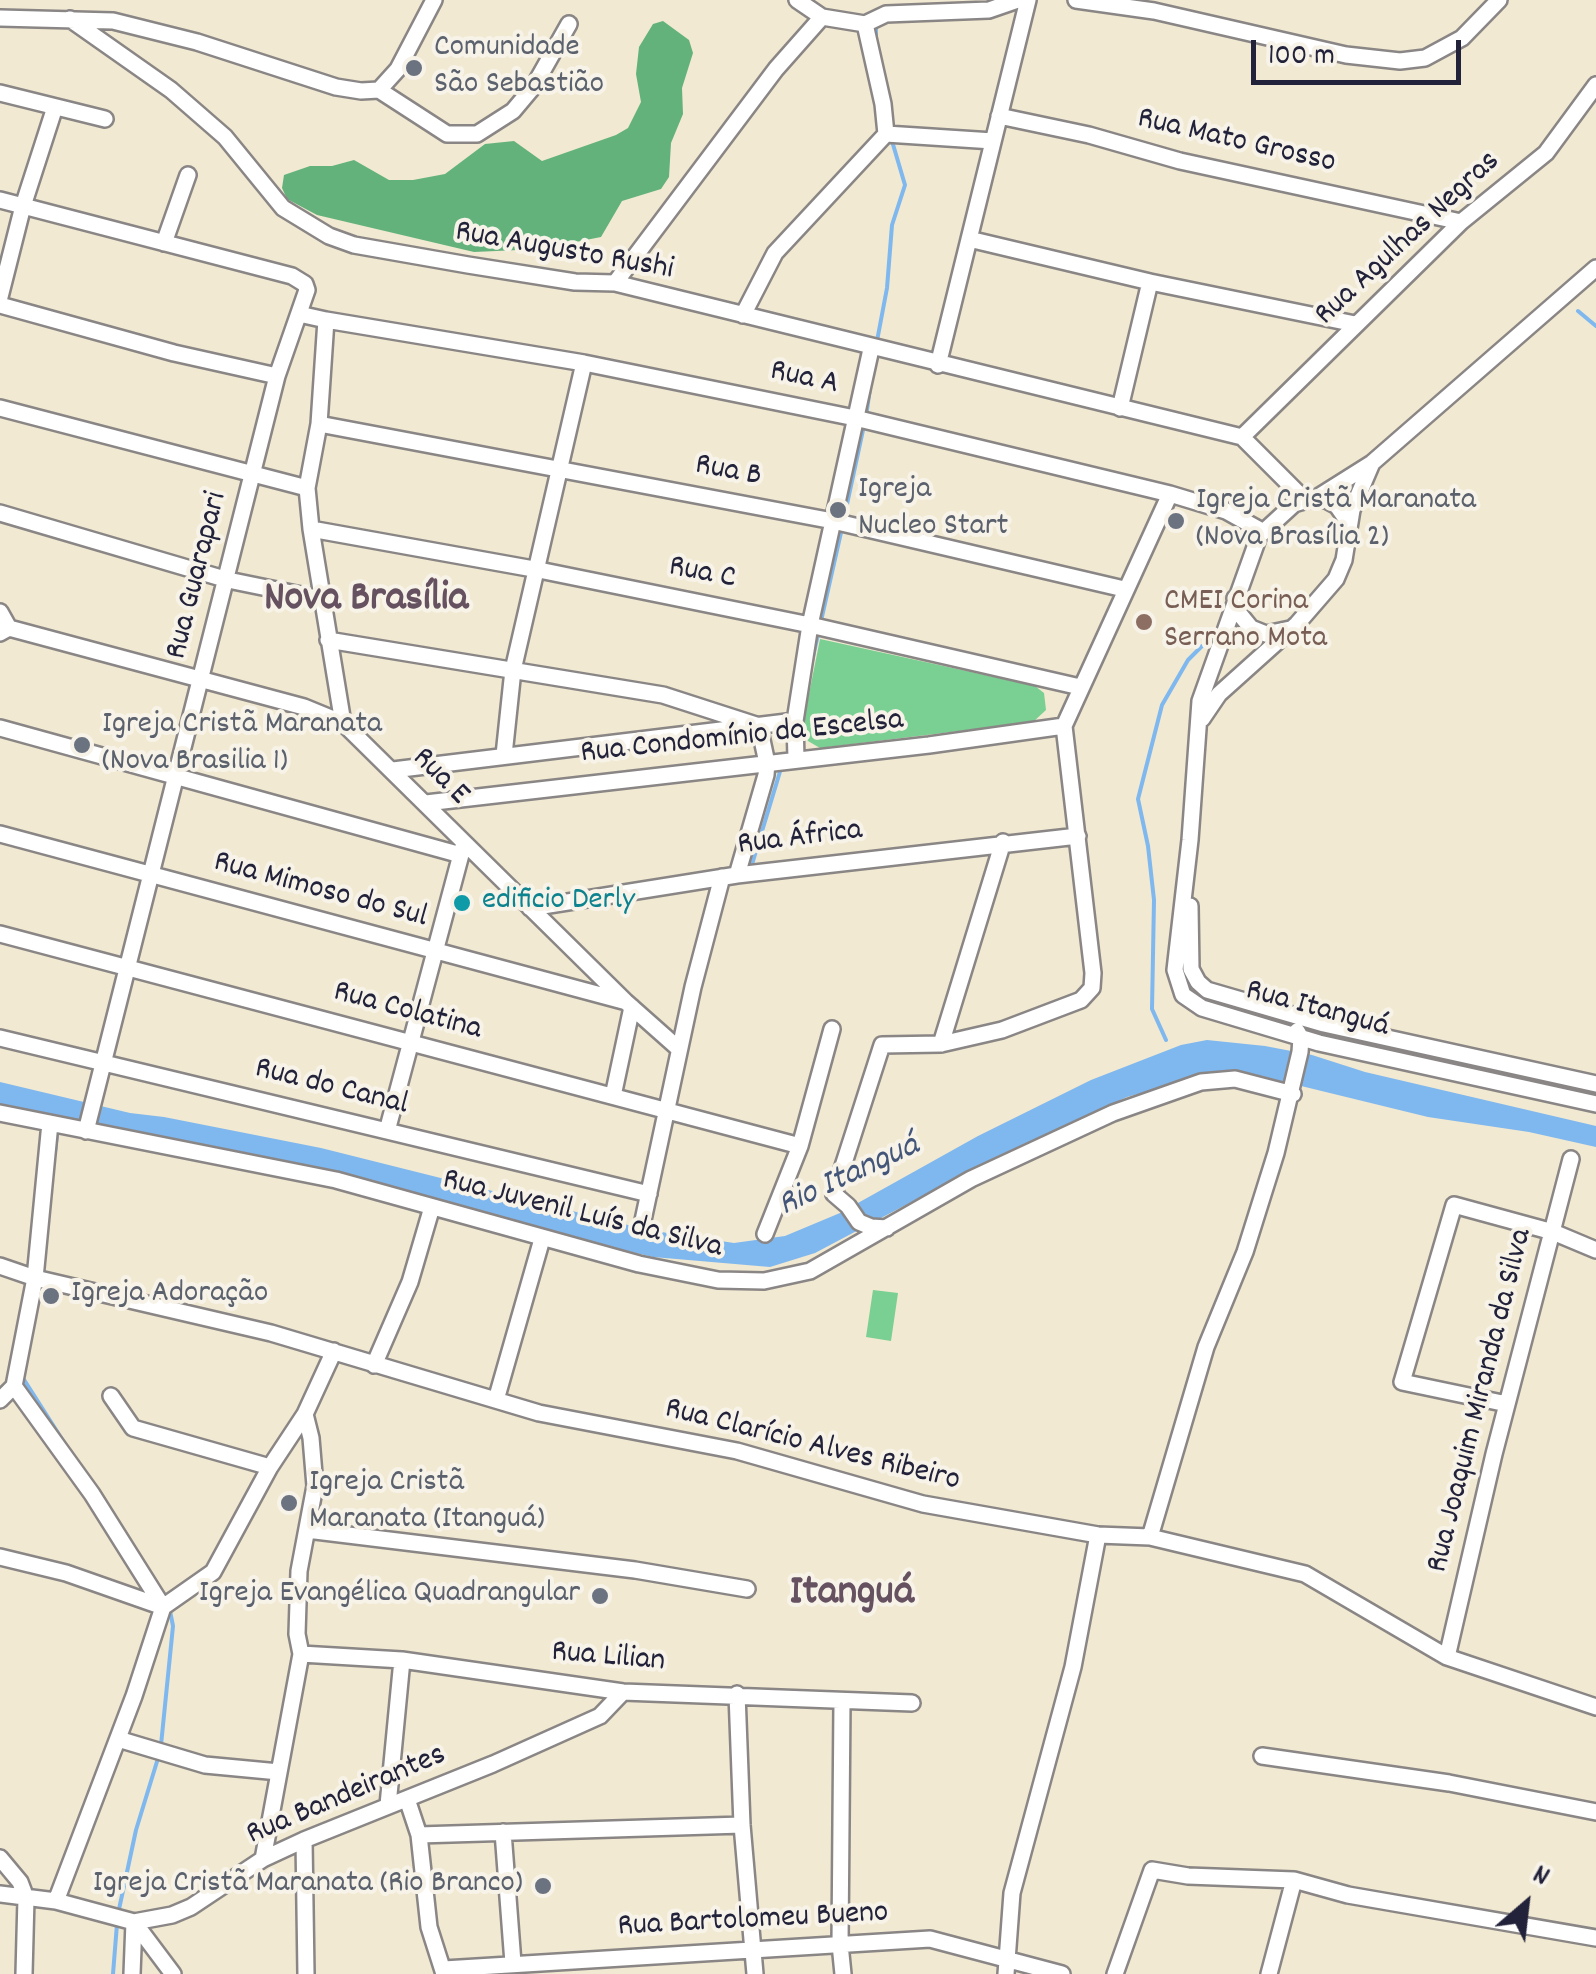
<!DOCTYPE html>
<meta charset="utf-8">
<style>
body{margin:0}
#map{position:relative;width:1596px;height:1974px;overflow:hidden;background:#f1e9d1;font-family:Dekko,sans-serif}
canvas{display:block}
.north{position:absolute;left:1476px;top:1854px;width:100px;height:100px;-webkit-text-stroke:8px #f7f3e8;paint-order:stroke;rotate:28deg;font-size:28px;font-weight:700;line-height:40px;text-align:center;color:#22223b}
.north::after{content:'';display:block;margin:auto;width:35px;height:45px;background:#22223b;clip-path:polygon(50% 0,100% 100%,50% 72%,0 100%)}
.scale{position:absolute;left:1251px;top:40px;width:210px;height:45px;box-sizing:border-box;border:5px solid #22223b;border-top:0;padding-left:12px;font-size:30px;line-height:35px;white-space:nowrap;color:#22223b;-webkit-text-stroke:8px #f7f3e8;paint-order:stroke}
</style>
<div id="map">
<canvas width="1596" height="1974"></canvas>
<div class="north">N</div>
<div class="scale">100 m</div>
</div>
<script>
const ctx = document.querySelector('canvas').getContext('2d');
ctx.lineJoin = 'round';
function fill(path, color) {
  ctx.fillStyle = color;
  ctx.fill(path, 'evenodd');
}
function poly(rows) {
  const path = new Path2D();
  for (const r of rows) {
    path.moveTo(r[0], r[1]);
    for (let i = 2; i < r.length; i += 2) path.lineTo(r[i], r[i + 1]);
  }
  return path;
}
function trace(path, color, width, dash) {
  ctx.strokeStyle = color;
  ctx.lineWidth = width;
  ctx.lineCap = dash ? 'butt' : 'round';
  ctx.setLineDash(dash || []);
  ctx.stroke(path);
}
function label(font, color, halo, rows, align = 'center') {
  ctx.font = font + ' Dekko,sans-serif';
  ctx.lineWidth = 8;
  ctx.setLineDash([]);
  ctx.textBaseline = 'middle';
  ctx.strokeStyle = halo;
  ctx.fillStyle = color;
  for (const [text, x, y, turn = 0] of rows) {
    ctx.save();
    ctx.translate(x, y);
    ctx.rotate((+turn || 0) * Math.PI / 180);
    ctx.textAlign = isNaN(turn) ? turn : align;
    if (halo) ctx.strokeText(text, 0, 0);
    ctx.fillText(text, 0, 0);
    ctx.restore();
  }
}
const green = poly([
 [820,639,1035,686,1044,693,1046,710,1033,722,820,748,808,741,802,729],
 [873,1290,898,1293,891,1341,866,1337]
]);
const forest = poly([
 [663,21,689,40,693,53,682,88,683,114,671,143,669,177,661,189,622,201,601,237,540,249,474,252,317,215,287,199,282,188,284,175,310,166,332,166,354,160,389,180,413,180,445,174,485,144,514,141,542,161,616,135,628,128,641,102,636,74,639,47,653,24]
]);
const water = poly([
 [1207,1040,1265,1046,1312,1055,1365,1072,1596,1126,1596,1147,1529,1132,1428,1117,1248,1073,1220,1071,1127,1097,998,1156,815,1253,770,1267,653,1257,555,1234,464,1207,423,1202,0,1111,0,1082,130,1113,164,1117,321,1148,648,1230,734,1243,785,1236,840,1213,978,1136,1091,1080,1181,1045]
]);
const stream = poly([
 [876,43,876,28],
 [1578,311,1596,326],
 [877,341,887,288,892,225,905,185,892,141],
 [866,417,870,388],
 [844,518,863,430],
 [821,621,842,528],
 [810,670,819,630],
 [750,871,782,765],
 [1166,1040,1152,1009,1154,900,1148,846,1138,799,1162,705,1188,660,1202,646],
 [55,1152,58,1127],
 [21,1375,67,1447],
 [161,1745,173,1626,169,1606],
 [118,1914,136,1830,159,1755],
 [113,1974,117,1924]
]);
const minor = poly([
 [797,0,822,17,865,24,886,14,989,10,1018,0],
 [1076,0,1154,11,1346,55,1400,61,1425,58,1462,38,1499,0],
 [0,18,113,21,197,42,336,87,361,91,379,90,398,69,434,0],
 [70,19,171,90,225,137,283,208,329,236,354,245,468,265,575,282,615,283,1242,437,1461,222,1546,153,1596,85],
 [379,90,447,134,477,134,513,111,534,86,569,24],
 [0,93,105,119],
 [999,116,1089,135,1180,161,1461,222],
 [886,134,993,141],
 [0,200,292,276,305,284,307,290,277,376,86,1131],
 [969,239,1150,282,1355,324],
 [164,243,188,175],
 [1596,268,1372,463,1318,497,1294,504,1259,536,1200,701,1190,840,1175,970,1183,995,1202,1008,1319,1043,1596,1104],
 [615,283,776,69,822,17],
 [0,297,23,206,55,107],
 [0,305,174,353,277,376],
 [299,314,326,320,319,424,307,488,311,529,343,723,626,1002,679,1049],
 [743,315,775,253,886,134,883,104,865,24],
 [326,320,584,363,855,418,1170,494,1226,511,1262,531],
 [938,365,1028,0],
 [0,408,307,488],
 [1120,408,1150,282],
 [319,424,833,521,1124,589],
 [1242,437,1306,501],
 [1313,499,1326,500,1337,506,1349,523],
 [0,513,228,580,321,599],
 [311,529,539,570,810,625,1080,687],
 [1235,598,1238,612,1251,628,1266,634,1290,629],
 [0,612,9,628,0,633],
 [9,628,304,707,343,723],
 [328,640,663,695,759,726,767,763,766,775,737,875],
 [1202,719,1219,694,1297,624,1336,579,1344,560,1352,510,1372,463],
 [0,728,461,855],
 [504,755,513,670,584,363],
 [796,759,795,721,810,625,871,349],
 [393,770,795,721],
 [426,803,929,745,1064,726],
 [0,834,623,1001],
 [1190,906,1191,969,1198,982,1207,990,1324,1024,1596,1084],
 [530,908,737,875,1078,836],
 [0,934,800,1146],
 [0,1038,649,1194],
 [941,1044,1003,842],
 [613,1096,632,1007],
 [0,1113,336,1180,639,1264,718,1280,764,1281,810,1271,971,1179,1113,1113,1201,1082,1235,1079,1293,1094],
 [387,1131,463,847],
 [642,1225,693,987,722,877],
 [887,1228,871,1227,859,1222,848,1206,834,1194,882,1045,941,1044,1002,1030,1081,1000,1092,988,1093,973,1064,726,1170,494],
 [765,1234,800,1146,832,1029],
 [0,1266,35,1278,271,1333,539,1413,737,1451,923,1504,1098,1535,1150,1537,1305,1574,1447,1657,1596,1707],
 [374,1365,410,1282,432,1207],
 [14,1386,92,1494,163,1607],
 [111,1396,133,1428,270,1467],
 [0,1400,14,1386,35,1278,50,1123],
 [496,1400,542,1239],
 [1507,1404,1402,1382,1454,1205,1553,1232,1596,1250],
 [307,1530,635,1570,747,1589],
 [1150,1537,1206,1347,1245,1252,1276,1153,1300,1052,1301,1038,1297,1031],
 [0,1557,66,1573,163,1607],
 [301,1654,402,1660,623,1692,912,1703],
 [1447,1657,1494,1454,1571,1159],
 [737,1694,742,1825,755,1974],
 [842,1701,840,1944,843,1974],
 [118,1739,205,1765,279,1772],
 [1262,1756,1449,1783,1596,1812],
 [407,1799,419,1835,429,1927,444,1974],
 [388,1805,402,1660],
 [503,1832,513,1963],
 [419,1835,742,1825],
 [304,1840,306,1974],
 [0,1858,20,1882,26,1898,24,1974],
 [263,1859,301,1654,297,1634,299,1571,315,1486,311,1438,305,1414],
 [0,1894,56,1901,134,1922,172,1915,191,1907,263,1859,304,1840,493,1764,600,1716,623,1692],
 [56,1901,134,1696,163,1607,213,1572,270,1467,305,1414,334,1351],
 [134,1922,173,1974],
 [444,1969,930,1939,1062,1974],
 [132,1974,134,1922],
 [1006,1974,1012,1893,1073,1667,1098,1535],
 [1115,1974,1152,1870,1188,1876,1294,1880,1348,1895,1596,1938],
 [1269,1974,1294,1880]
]);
const markers = [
 [414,68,10,"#6b7280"],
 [838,510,10,"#6b7280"],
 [1176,521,10,"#6b7280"],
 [1144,622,10,"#8d6e63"],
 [82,745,10,"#6b7280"],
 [462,903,10,"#0f9aa8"],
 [51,1296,10,"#6b7280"],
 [289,1503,10,"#6b7280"],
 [600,1596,10,"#6b7280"],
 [543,1886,10,"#6b7280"]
];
const worshipNames = [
 ["Comunidade",434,50],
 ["São Sebastião",434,87],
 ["Igreja",858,492],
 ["Nucleo Start",858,529],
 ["Igreja Cristã Maranata",1196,503],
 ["(Nova Brasília 2)",1196,540],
 ["Igreja Cristã Maranata",102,727],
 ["(Nova Brasilia 1)",102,764],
 ["Igreja Adoração",71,1296],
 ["Igreja Cristã",309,1485],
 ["Maranata (Itanguá)",309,1522],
 ["Igreja Evangélica Quadrangular",580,1596,"right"],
 ["Igreja Cristã Maranata (Rio Branco)",523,1886,"right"]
];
const streetNames = [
 ["Rua Mato Grosso",1236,143,13],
 ["Rua Agulhas Negras",1409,240,-43],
 ["Rua Augusto Rushi",564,253,10],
 ["Rua A",804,380,12],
 ["Rua B",728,473,11],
 ["Rua C",702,575,11],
 ["Rua Guarapari",199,576,-76],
 ["Rua Condomínio da Escelsa",742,739,-6],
 ["Rua E",439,778,45],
 ["Rua África",800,840,-7],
 ["Rua Mimoso do Sul",320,892,15],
 ["Rua Itanguá",1317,1011,15],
 ["Rua Colatina",407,1013,15],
 ["Rua do Canal",331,1089,14],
 ["Rua Juvenil Luís da Silva",582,1216,14],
 ["Rua Joaquim Miranda da Silva",1482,1401,-76],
 ["Rua Clarício Alves Ribeiro",812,1447,14],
 ["Rua Lilian",608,1659,5],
 ["Rua Bandeirantes",347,1797,-23],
 ["Rua Bartolomeu Bueno",753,1922,-3]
];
const educationNames = [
 ["CMEI Corina",1164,604],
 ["Serrano Mota",1164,641]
];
const cultureNames = [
 ["edificio Derly",482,903]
];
const waterNames = [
 ["Rio Itanguá",850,1178,-25]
];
const districtNames = [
 ["Nova Brasília",366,602],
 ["Itanguá",852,1596]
];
fill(green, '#7acf92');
fill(forest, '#63b27c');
fill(water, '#7fb7ef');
trace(stream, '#7fb7ef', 4);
trace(minor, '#8a8686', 20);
trace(minor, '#fff', 15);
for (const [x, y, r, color] of markers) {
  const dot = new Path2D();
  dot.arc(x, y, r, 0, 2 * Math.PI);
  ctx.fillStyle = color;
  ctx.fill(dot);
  trace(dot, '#f7f3e8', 4);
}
label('32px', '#5b616d', '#f7f3e8', worshipNames, 'left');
label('32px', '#22223b', '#f7f3e8', streetNames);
label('32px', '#785e54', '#f7f3e8', educationNames, 'left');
label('32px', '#0d838f', '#f7f3e8', cultureNames, 'left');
label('italic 35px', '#43567a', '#f7f3e8', waterNames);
label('bold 42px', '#65515f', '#f7f3e8', districtNames);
</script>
